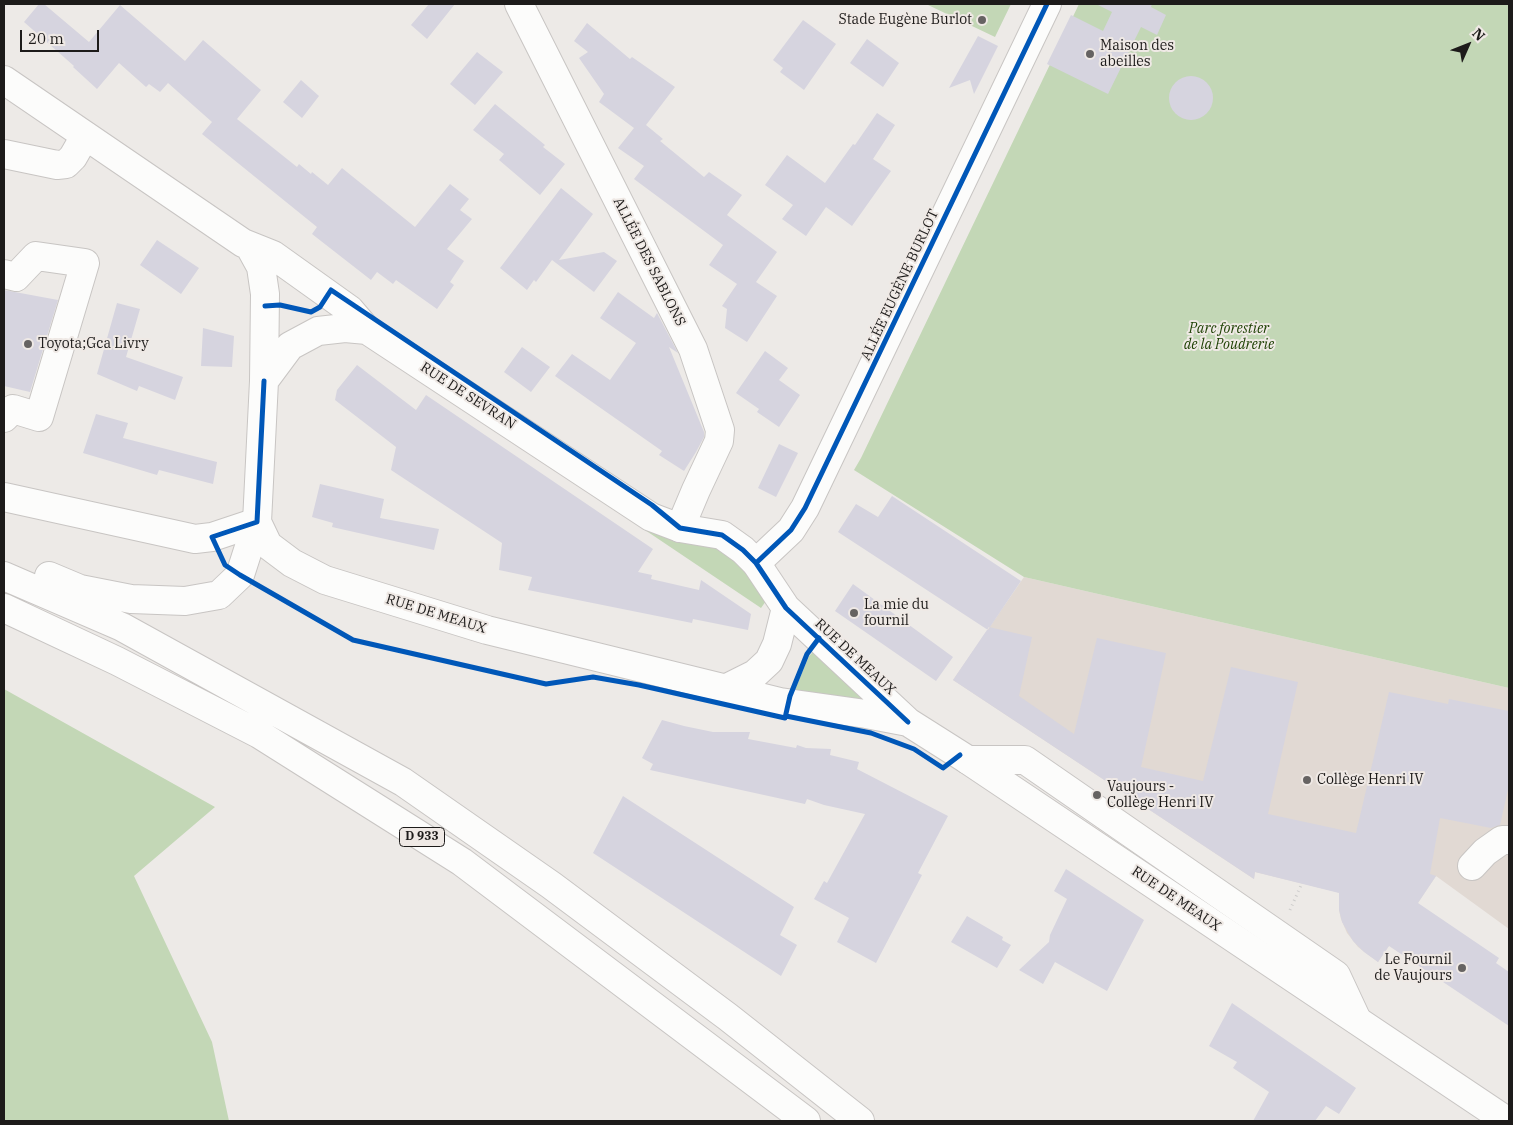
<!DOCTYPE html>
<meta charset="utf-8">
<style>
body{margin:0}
#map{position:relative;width:1513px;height:1125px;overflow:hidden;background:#edeae7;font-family:"IBM Plex Serif",serif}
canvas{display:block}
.frame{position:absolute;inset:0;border:5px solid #1d1b1a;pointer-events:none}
.north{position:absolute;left:1443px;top:20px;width:50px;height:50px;-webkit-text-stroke:4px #efe9e5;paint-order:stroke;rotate:46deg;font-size:14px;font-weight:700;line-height:20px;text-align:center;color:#1d1b1a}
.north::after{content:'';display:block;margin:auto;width:18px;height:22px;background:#1d1b1a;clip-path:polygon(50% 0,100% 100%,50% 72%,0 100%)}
.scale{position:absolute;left:20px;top:30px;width:79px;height:22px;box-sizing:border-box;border:2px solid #1d1b1a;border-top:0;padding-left:6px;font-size:15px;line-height:18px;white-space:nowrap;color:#1d1b1a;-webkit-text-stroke:4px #efe9e5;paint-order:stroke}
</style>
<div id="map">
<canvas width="1513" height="1125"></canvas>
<div class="frame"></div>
<div class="north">N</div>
<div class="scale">20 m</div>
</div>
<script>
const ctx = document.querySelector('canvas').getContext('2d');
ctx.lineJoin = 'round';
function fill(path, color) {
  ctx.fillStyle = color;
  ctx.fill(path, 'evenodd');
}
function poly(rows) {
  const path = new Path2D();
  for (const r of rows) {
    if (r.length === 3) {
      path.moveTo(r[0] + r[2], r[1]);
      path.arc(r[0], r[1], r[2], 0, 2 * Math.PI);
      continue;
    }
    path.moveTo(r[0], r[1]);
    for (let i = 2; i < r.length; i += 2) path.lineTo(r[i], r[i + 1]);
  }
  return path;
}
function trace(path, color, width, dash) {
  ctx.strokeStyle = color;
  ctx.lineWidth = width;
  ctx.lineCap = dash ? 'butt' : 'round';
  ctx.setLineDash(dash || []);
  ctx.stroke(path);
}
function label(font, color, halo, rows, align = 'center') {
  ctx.font = font + ' "IBM Plex Serif",serif';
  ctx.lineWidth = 4;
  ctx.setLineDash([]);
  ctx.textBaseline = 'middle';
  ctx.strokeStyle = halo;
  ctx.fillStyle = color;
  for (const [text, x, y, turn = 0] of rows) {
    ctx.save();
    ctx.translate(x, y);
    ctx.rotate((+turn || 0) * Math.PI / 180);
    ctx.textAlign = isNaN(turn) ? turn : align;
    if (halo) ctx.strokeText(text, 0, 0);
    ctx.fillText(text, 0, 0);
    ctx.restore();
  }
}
const built = poly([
 [1024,577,1509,688,1509,929,1436,876,1378,962,1358,947,1347,933,1341,919,1339,910,1341,893,1255,872,1254,879,953,680]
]);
const green = poly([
 [926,4,1011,4,995,37],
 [1079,4,1509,4,1509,688,1024,577,854,470,861,458],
 [647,523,709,542,746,567,766,601,761,608,642,528],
 [816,649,870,694,865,703,792,697,809,656],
 [4,689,215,807,134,876,212,1042,229,1121,4,1121]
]);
const building = poly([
 [39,4,44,4,89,42,120,5,185,61,203,40,261,90,237,119,297,167,299,164,311,174,312,172,328,185,342,168,415,227,450,184,469,199,460,210,472,219,447,249,464,261,450,282,454,285,437,309,396,280,393,284,377,272,371,280,312,234,317,227,202,134,212,122,168,83,160,92,149,84,146,87,119,63,97,89,73,67,74,66,24,22],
 [429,4,455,4,427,39,411,25],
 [1096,4,1152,4,1151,7,1166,15,1157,35,1141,27,1108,94,1047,64,1071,15,1103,31,1112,12],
 [803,20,836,44,804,90,780,72,783,68,773,60],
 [587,23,630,59,632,57,675,87,646,125,663,139,660,141,704,177,709,172,742,195,727,215,777,252,756,282,777,296,747,342,725,328,727,309,722,306,737,284,709,265,723,245,634,179,644,166,618,148,634,128,599,102,604,94,579,58,588,52,574,41],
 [978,36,998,46,974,94,970,80,949,88],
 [867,39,899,63,883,87,850,63],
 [477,52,503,72,475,105,450,84],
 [1191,98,22],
 [301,80,319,96,302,118,283,102],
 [495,104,545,145,543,147,565,164,540,195,499,160,504,154,473,130],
 [877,113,895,125,873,159,891,171,852,226,826,207,806,236,782,219,793,205,765,185,787,155,825,183,853,144,855,145],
 [561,188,593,214,559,260,604,252,617,261,594,292,552,260,536,282,534,280,527,290,500,268],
 [157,240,199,268,181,294,140,265],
 [4,290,58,300,30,392,4,386],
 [618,292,654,318,657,313,678,353,669,347,704,432,704,437,696,452,684,471,659,455,662,451,555,376,572,354,610,380,636,343,600,318],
 [117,303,140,309,126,357,183,377,175,400,139,386,137,391,97,374],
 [203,328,234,336,232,367,201,366],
 [522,347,550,367,531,392,504,372],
 [765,351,788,368,779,380,800,395,779,427,757,412,759,409,736,393],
 [357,365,416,410,426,395,653,549,638,572,652,575,651,579,699,590,701,580,751,614,748,630,693,619,692,623,528,590,532,577,499,570,502,543,391,470,396,447,335,400,337,390],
 [96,414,128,423,123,438,217,462,213,484,159,470,157,475,83,453],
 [779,444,798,453,776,497,758,488],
 [320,484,384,499,380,518,439,529,434,550,332,527,333,523,312,517],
 [892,496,1021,581,988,630,838,532,856,504,878,517],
 [853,584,953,657,936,681,835,611],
 [989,627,1032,637,1019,696,1074,734,1097,638,1166,653,1141,767,1203,781,1231,667,1298,682,1268,814,1356,833,1389,692,1448,704,1449,699,1509,711,1509,785,1500,825,1491,828,1440,818,1430,874,1436,876,1418,903,1499,958,1496,963,1509,972,1509,1026,1389,946,1378,962,1364,952,1353,941,1342,922,1339,910,1339,893,1255,872,1254,879,953,680],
 [662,720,684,726,713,732,750,732,748,739,796,748,797,745,806,748,831,749,830,755,859,762,857,769,948,816,918,873,922,875,876,963,837,942,849,918,814,899,824,881,827,883,865,814,824,805,807,799,805,804,650,770,653,764,642,758],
 [623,796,794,907,780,935,797,945,781,976,593,853],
 [1066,869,1144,920,1107,991,1055,962,1043,984,1019,970,1049,942,1050,935,1067,899,1054,891],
 [967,916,1003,937,1002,940,1011,945,997,968,951,942],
 [1232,1003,1356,1088,1339,1114,1326,1106,1315,1121,1253,1121,1269,1092,1233,1068,1237,1062,1209,1046]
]);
const path = poly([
 [1290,910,1302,883]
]);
const minor = poly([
 [519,4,693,349,720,430,719,441,696,490,680,528],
 [4,154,57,165,66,164,73,157,85,136],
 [4,274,16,277,36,256,85,263,39,417,13,409,4,418],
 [4,497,195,539,212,537,257,522],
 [756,563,791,530,805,508,1047,4],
 [968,760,1025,760,1336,975,1357,1020],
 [1472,866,1485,852,1502,840,1509,840]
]);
const major = poly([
 [4,80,243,243,273,255,350,310,367,330,651,517,680,528,722,535,743,550,756,563,786,608,908,722,968,760,1507,1121],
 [250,247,261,267,265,294,264,381,257,522,268,545,292,563,325,580,487,630,780,702,866,714,908,722],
 [264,381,290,346,318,331,345,328,367,330],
 [725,689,755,674,769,661,777,644,786,608]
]);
const highway = poly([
 [4,576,122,627,403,782,551,885,728,1017,860,1121],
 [49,576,80,589,131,599,185,601,219,595,240,575,257,522],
 [4,608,117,661,259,734,462,862,806,1121]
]);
const cycleway = poly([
 [265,306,280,305,311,312,320,307,331,290,652,505,680,528,722,535,743,550,756,563,786,608,908,722],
 [264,381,257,522,212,537,225,565,240,575,353,640,546,684,593,677,639,685,785,718,790,696,807,654,819,638],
 [756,563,791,530,805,508,1047,4],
 [786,716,871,733,914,749,943,768,960,755]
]);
const markers = [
 [982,20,5,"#666362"],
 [1090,54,5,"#666362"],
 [28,344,5,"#666362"],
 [854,613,5,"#666362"],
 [1307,780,5,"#666362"],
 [1097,795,5,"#666362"],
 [1462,968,5,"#666362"]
];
const shields = [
 [422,837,45]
];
const shieldNames = [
 ["D 933",422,837]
];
const poiNames = [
 ["Stade Eugène Burlot",972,20,"right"],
 ["Maison des",1100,46],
 ["abeilles",1100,62],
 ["Toyota;Gca Livry",38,344],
 ["La mie du",864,605],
 ["fournil",864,621],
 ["Collège Henri IV",1317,780],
 ["Vaujours -",1107,787],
 ["Collège Henri IV",1107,803],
 ["Le Fournil",1452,960,"right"],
 ["de Vaujours",1452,976,"right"]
];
const streetNames = [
 ["ALLÉE DES SABLONS",649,262,63],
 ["ALLÉE EUGÈNE BURLOT",900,285,-65],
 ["RUE DE SEVRAN",468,396,33],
 ["RUE DE MEAUX",436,614,17],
 ["RUE DE MEAUX",855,657,43],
 ["RUE DE MEAUX",1176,899,34]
];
const parkNames = [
 ["Parc forestier",1229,329],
 ["de la Poudrerie",1229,345]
];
fill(built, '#e1d9d3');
fill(green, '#c3d7b6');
fill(building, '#d6d4df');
trace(minor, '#c8c5c3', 30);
trace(major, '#c8c5c3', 30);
trace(highway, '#c8c5c3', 30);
trace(path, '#cccbca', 3, [1, 4]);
trace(minor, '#fcfcfb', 28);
trace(major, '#fcfcfb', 28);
trace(highway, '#fcfcfb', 28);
trace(cycleway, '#0057b8', 5);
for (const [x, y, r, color] of markers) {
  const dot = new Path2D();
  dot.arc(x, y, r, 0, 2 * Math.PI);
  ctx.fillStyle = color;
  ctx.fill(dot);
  trace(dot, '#efe9e5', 2);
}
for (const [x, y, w] of shields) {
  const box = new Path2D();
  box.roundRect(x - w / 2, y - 9.5, w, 19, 4);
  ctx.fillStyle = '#efe9e5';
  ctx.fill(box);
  trace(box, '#1d1b1a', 1);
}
label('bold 12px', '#1d1b1a', null, shieldNames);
label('14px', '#1d1b1a', '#efe9e5', poiNames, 'left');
label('14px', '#1d1b1a', '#efe9e5', streetNames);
label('italic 14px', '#1b3f00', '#efe9e5', parkNames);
</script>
